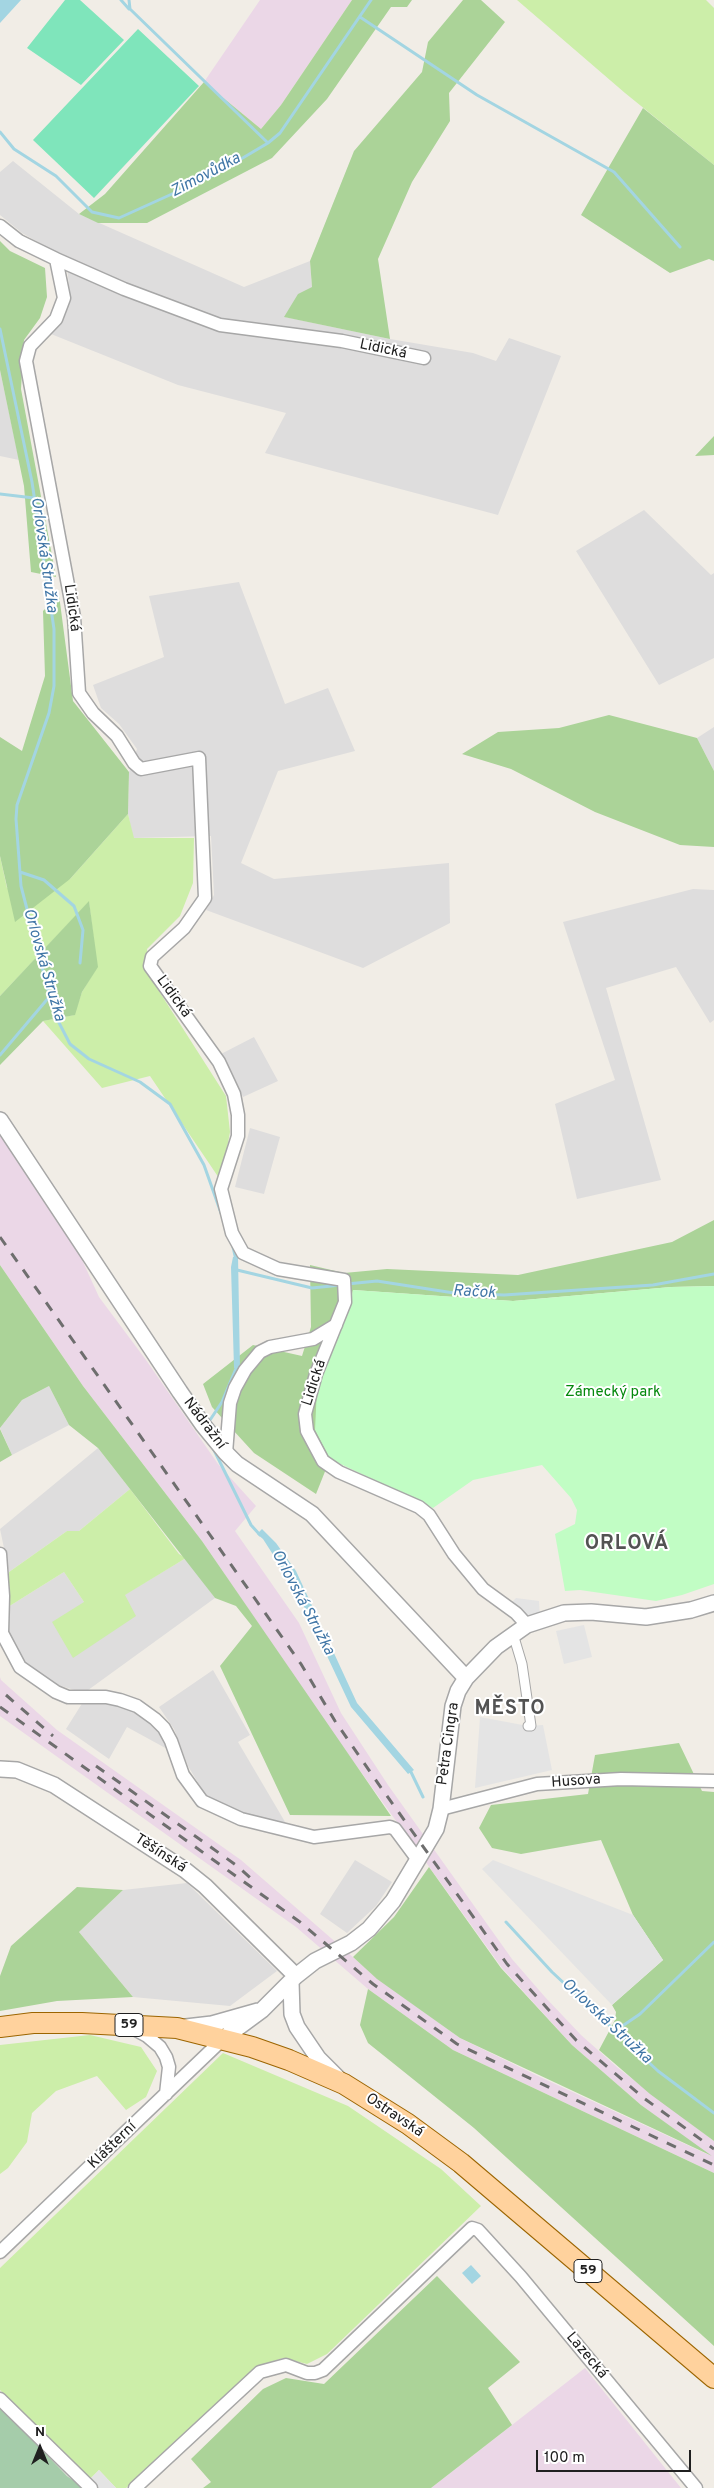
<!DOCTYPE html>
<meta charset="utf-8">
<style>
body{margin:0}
#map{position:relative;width:714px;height:2488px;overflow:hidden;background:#f1ede6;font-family:Overpass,sans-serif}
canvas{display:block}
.north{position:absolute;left:15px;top:2423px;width:50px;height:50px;-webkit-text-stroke:4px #fff;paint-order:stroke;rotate:0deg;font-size:14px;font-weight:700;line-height:20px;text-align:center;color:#202020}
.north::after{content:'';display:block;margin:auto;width:18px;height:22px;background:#202020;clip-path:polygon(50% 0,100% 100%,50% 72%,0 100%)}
.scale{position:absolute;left:536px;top:2450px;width:155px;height:22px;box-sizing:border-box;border:2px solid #202020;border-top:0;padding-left:6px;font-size:15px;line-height:18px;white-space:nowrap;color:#202020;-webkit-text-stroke:4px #fff;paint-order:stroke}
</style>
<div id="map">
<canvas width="714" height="2488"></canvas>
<div class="north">N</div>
<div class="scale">100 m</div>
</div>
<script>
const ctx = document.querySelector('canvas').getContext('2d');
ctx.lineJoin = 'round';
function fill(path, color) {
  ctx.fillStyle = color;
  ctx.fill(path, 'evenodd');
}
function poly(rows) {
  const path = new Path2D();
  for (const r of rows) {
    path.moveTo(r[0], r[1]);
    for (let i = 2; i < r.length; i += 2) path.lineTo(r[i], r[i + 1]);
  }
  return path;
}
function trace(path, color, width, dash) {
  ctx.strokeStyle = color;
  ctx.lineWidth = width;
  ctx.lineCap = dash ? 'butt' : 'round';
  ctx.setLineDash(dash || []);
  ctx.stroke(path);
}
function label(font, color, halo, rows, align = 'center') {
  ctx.font = font + ' Overpass,sans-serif';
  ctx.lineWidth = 4;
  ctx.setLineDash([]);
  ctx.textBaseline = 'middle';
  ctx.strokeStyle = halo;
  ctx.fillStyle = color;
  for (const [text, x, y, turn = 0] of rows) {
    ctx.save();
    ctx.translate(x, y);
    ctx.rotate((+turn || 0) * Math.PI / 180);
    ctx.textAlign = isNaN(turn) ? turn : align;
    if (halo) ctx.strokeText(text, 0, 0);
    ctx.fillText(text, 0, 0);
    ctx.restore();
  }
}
const residential = poly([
 [13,161,79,214,244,287,310,261,312,287,285,317,390,339,473,353,496,361,509,338,561,356,498,515,265,453,286,413,178,385,51,334,70,295,66,258,22,233,0,215,0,172],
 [0,370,19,460,0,456],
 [644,510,711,575,714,573,714,658,659,685,576,551],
 [239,582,285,704,328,688,355,751,278,771,241,863,274,879,449,863,450,923,363,968,206,910,214,895,211,836,133,838,128,814,129,772,137,749,119,724,101,708,93,685,164,657,149,596],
 [714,727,714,771,697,738],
 [693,889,714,890,714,1020,710,1023,676,967,606,988,661,1180,577,1199,555,1104,615,1080,563,922],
 [254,1037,278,1081,243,1097,221,1054],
 [250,1128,280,1137,264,1194,235,1187],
 [49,1386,69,1425,12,1455,0,1428,22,1400],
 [98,1448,130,1489,79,1531,67,1531,9,1572,0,1529],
 [186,1558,215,1598,84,1693,58,1685,31,1670,13,1644,9,1632,8,1607,64,1572,84,1602,124,1595],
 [213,1670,250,1735,238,1742,288,1827,231,1810,206,1796,188,1766,174,1729,159,1707],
 [104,1701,136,1710,156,1723,169,1750,127,1727,109,1759,66,1729,83,1702],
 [355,1860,392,1882,376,1906,347,1933,320,1914],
 [187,1883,277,1971,230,2006,133,1997,79,1932,123,1890]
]);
const industrial = poly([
 [260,0,352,0,281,105,261,129,204,82],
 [0,1132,73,1240,99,1297,146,1360,218,1464,256,1506,235,1531,299,1623,341,1713,388,1785,512,1959,545,1997,581,2035,618,2068,714,2141,714,2173,453,2050,368,1989,296,1927,0,1716,0,1677,1,1680,57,1730,241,1860,377,1978,460,2038,540,2077,709,2155,641,2105,572,2045,502,1968,327,1725,202,1541,83,1386,0,1265],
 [585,2368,681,2488,431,2488,512,2425]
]);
const grass = poly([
 [517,0,706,0,714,8,714,165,625,93],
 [128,814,134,838,194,838,193,883,180,916,147,949,150,977,226,1096,230,1132,221,1181,150,1076,102,1088,43,1021,74,1015,82,992,97,967,89,902,0,996,0,856,7,888,70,879],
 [130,1489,179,1554,186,1558,125,1595,136,1616,73,1658,52,1622,84,1602,64,1572,8,1607,9,1572,67,1531,79,1531],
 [90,2035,141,2047,157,2071,146,2097,126,2110,97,2076,56,2091,32,2113,27,2142,8,2168,0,2174,0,2045],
 [223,2053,348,2106,441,2169,481,2206,327,2354,307,2364,283,2358,256,2367,126,2488,116,2488,99,2470,87,2482,0,2390,0,2268]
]);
const forest = poly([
 [352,0,412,0,407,7,391,7,327,99,272,158,147,223,98,223,79,214,105,194,204,82,261,129,281,105],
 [463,0,481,0,505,22,449,93,450,121,412,182,378,259,390,339,284,317,298,294,312,287,310,261,354,151,422,72,428,42],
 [643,108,714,165,714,261,709,259,670,273,581,215],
 [0,241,10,251,45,268,47,297,40,318,24,340,21,389,56,577,31,572,24,486,0,370],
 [714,436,714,455,695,456],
 [59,595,73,701,129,772,128,814,70,879,15,922,0,856,0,737,22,751,45,676,43,611],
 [609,715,697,738,714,771,714,847,680,845,595,812,511,769,462,754,498,732,559,728],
 [89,901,98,967,82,992,75,1015,43,1021,0,1065,0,996],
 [714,1220,714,1286,671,1287,513,1301,353,1290,330,1459,316,1494,254,1453,212,1407,203,1384,253,1345,302,1356,311,1327,310,1265,344,1273,387,1269,518,1275,672,1242],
 [0,1265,83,1386,202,1541,391,1816,290,1815,220,1666,252,1626,236,1606,215,1598,98,1448,69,1425,49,1386,22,1400,0,1428],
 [0,1429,12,1455,0,1462],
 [679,1743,702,1791,714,1792,714,2141,650,2094,599,2050,615,2020,616,2012,612,2005,663,1960,633,1915,601,1840,521,1854,492,1848,479,1828,491,1805,588,1794,595,1755],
 [429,1867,501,1968,572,2045,641,2105,712,2156,460,2038,377,1979,353,1957,394,1917],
 [77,1887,123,1890,79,1932,133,1997,57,2001,0,2011,0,1976,11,1946],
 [368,1989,453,2050,714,2173,714,2346,474,2128,368,2043,360,2025],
 [437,2276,520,2362,488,2388,512,2425,431,2488,203,2488,211,2482,191,2459,263,2389,286,2378,324,2384]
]);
const cemetery = poly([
 [0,2406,67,2476,84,2488,0,2488]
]);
const park = poly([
 [714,1286,714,1584,682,1595,656,1601,580,1590,565,1591,555,1534,575,1524,577,1510,571,1498,542,1465,473,1480,433,1508,330,1459,315,1430,317,1388,351,1302,353,1290,513,1301,671,1287]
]);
const pitch = poly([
 [65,0,80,0,124,40,81,85,27,48],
 [138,29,199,86,94,198,33,140]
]);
const parking = poly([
 [516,1598,539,1601,540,1619,527,1625,507,1607],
 [584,1625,592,1657,564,1664,556,1631],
 [480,1717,528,1726,543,1725,552,1770,475,1788],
 [493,1860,633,1915,663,1960,612,2005,482,1869],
 [99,2470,116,2488,94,2488,87,2482]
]);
const water = poly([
 [0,0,21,0,0,23],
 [238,1256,240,1368,237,1369,234,1368,231,1267,233,1257],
 [262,1529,276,1543,296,1571,357,1703,414,1770,408,1774,351,1707,297,1592,263,1539,257,1534],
 [471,2265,481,2276,472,2284,462,2273]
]);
const stream = poly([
 [121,0,129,9],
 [129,0,130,9,268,143],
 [360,17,477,95,614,172,680,247],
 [0,132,14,149,56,176,92,212,119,218,214,175,268,143,280,133,371,0],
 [0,329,32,482,54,629,54,686,49,713,17,805,16,819,21,886,54,1013,70,1044,89,1059,140,1082,170,1104,204,1165,221,1213],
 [0,494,34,498],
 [20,872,44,880,74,906,83,930,80,963],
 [0,1055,50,996],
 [233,1247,236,1260],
 [237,1270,312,1288,341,1285],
 [347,1284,377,1281,454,1293,504,1295,653,1285,714,1274],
 [208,1423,222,1402,237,1366],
 [213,1448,251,1525,260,1535],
 [410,1770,423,1797],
 [506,1922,552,1972,658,2071,714,2113],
 [615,2031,640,2014,714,1942]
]);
const pedestrian = poly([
 [513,1634,522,1664,531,1726,528,1726]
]);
const minor = poly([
 [0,226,19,241,56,259,64,298,56,319,30,346,26,361,74,617,79,693,93,713,117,736,134,763,141,769,199,758,205,898,184,928,152,957,150,966,219,1062,234,1094,238,1115,238,1136,221,1189,232,1233,243,1253,278,1269,344,1280,345,1302,316,1374,305,1414,307,1431,323,1461,339,1472,419,1507,429,1515,454,1554,483,1589,516,1613,527,1625],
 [56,259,124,289,220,325,342,341,424,358],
 [226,1453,230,1403,235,1388,245,1370,260,1352,270,1347,313,1339,336,1325],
 [0,1554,3,1596,2,1633,20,1667,56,1692,68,1697,106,1697,120,1700,137,1706,155,1719,164,1728,171,1741,183,1775,202,1801,241,1819,314,1837,390,1827,395,1829,418,1860],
 [441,1809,537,1784,621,1779,714,1781],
 [134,2029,147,2036,160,2047,166,2057,169,2067,166,2094],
 [0,2252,224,2038],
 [0,2399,91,2488],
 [135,2488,260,2372,286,2365,307,2373,315,2373,323,2370,472,2228,478,2230,521,2277,696,2488]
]);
const tertiary = poly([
 [0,1120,180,1392,203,1425,226,1453,237,1464,312,1514,466,1678],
 [0,1769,17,1770,54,1785,185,1870,205,1886,296,1976],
 [291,1982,292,2014,297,2027,318,2058,339,2079],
 [186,2027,212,2024,258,2011],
 [224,2038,262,2010,296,1976,315,1961,351,1943,369,1929,393,1901,436,1829,441,1809,453,1706,458,1691,466,1678,496,1647,527,1625,564,1613,591,1612,646,1617,691,1610,714,1603]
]);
const primary = poly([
 [0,2027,33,2023,82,2023,177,2028,252,2047,289,2060,344,2084,408,2124,461,2163,714,2378]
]);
const rail = poly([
 [0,1237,301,1664,335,1721,382,1789,507,1964,576,2040,645,2099,714,2149],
 [6,1695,53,1736],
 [0,1707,300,1922,373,1984,457,2044,714,2165],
 [96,1766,236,1865,255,1882]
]);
const shields = [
 [129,2025,28],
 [588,2271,28]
];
const shieldNames = [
 ["59",129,2025],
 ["59",588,2271]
];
const streetNames = [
 ["Lidická",383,350,12],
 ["Lidická",71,608,82],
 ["Lidická",173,997,54],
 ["Lidická",315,1383,-72],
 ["Nádražní",204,1424,53],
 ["Petra Cingra",449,1744,-82],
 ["Husova",576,1782,-4],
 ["Těšínská",160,1854,33],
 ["Ostravská",394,2116,34],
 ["Klášterní",113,2146,-44],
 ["Lazecká",586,2356,50]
];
const parkNames = [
 ["Zámecký park",613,1393]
];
const waterNames = [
 ["Zimovůdka",206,176,-28],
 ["Orlovská Stružka",43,555,82],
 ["Orlovská Stružka",43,965,74],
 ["Račok",474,1293,3],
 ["Orlovská Stružka",302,1603,62],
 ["Orlovská Stružka",606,2022,43]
];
const districtNames = [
 ["ORLOVÁ",627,1545],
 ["MĚSTO",510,1710]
];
fill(residential, '#dedddd');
fill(industrial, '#ebd7e7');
fill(grass, '#cceea9');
fill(forest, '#abd398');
fill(cemetery, '#a5ccaa');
fill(park, '#c1fdc4');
fill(pitch, '#7fe5bb');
fill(parking, '#e4e4e4');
fill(water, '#a3d5e2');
trace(stream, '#a3d5e2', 3);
trace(pedestrian, '#a7a7a7', 11);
trace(minor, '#a7a7a7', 15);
trace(tertiary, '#a7a7a7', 18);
trace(primary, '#9c6500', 22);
trace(pedestrian, '#fff', 9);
trace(minor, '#fff', 12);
trace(tertiary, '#fff', 15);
trace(primary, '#ffd29d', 20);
trace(rail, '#6e6e6e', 3, [10, 10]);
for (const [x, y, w] of shields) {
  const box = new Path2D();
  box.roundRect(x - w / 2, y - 11.5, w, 23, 4);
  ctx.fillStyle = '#fff';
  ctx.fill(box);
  trace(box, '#202020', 1);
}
label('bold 14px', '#202020', null, shieldNames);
label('15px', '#202020', '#fff', streetNames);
label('15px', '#04880c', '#fff', parkNames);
label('italic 16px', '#4076a6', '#fff', waterNames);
ctx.letterSpacing = '1px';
label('bold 20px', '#535353', '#fff', districtNames);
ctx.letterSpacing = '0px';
</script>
